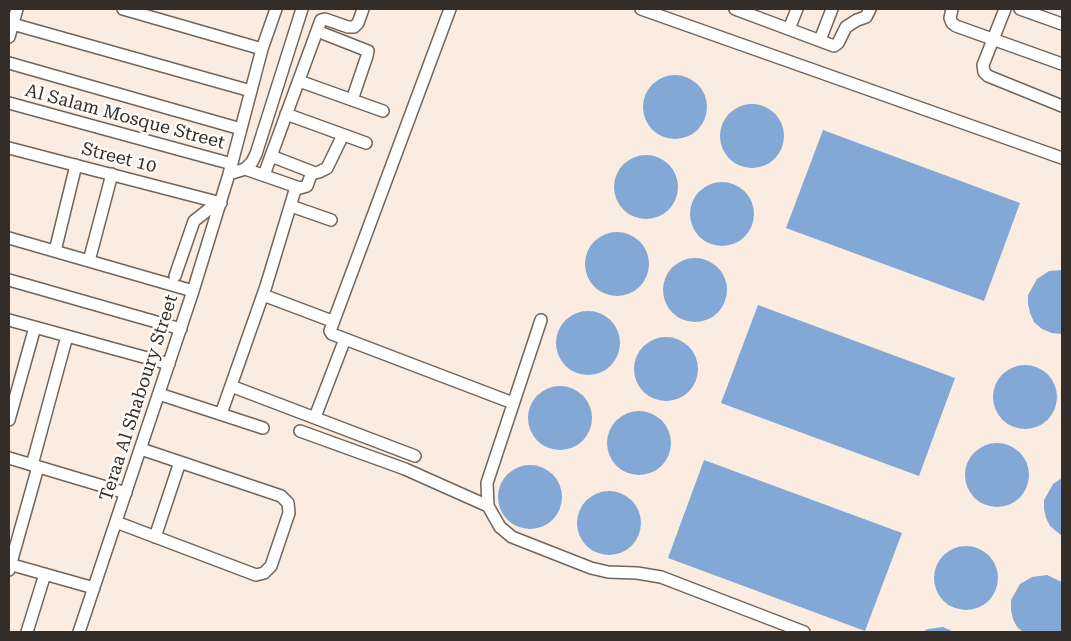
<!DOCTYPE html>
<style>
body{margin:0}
#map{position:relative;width:1071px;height:641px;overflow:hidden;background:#faece1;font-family:"Roboto Serif",serif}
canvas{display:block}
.frame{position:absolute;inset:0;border:10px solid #332e2a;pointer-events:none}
</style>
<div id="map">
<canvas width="1071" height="641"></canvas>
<div class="frame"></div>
</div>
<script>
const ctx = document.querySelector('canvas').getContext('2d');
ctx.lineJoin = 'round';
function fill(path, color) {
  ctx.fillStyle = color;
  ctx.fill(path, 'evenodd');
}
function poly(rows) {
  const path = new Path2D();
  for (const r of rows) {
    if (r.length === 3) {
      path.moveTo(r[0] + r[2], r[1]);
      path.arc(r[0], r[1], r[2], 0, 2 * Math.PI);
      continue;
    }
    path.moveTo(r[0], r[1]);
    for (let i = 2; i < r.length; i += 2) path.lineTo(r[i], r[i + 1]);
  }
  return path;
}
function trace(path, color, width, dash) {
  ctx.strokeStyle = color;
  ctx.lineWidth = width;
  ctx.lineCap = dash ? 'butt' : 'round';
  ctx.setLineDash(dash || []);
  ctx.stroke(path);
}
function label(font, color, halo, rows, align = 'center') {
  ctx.font = font + ' "Roboto Serif",serif';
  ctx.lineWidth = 5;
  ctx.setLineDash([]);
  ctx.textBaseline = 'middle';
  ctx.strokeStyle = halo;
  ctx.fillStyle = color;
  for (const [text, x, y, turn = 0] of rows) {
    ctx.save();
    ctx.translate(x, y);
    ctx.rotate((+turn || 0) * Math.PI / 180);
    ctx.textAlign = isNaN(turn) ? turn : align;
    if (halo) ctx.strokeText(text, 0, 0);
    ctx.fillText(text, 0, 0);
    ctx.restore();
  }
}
const water = poly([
 [675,107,32],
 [752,136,32],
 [823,130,1020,203,984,301,786,228],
 [646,187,32],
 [722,214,32],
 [617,264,32],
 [695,290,32],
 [1062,270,1062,334,1052,333,1042,329,1034,322,1030,313,1028,304,1028,295,1037,279,1049,271],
 [758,305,955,378,919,476,721,403],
 [588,343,32],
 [666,369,32],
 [1025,397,32],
 [560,418,32],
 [639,443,32],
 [997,475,32],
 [704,460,902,533,865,631,668,558],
 [530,497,32],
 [1062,478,1062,536,1050,526,1046,518,1044,509,1044,500,1053,484],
 [609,523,32],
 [966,578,32],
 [1047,575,1062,582,1062,632,1023,632,1017,627,1013,619,1011,610,1011,600,1020,584,1032,577],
 [943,627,954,632,922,632,928,629]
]);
const minor = poly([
 [123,9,262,49],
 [450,9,330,331,332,334,513,403],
 [641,9,1062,158],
 [735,9,834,46,838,43,846,27,857,20,866,17,870,9],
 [952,9,950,18,952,23,956,26,1062,64],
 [1005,9,983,65,984,72,988,76,1062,106],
 [1020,9,1062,24],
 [9,23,251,91],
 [789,29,797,9],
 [317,31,368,51,367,56,352,100],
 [9,37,17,9],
 [820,40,832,9],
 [9,63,241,129],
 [299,81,383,111],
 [9,103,232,164],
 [286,114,366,143],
 [9,148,221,203],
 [271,156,315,173,319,172,327,168,343,135],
 [245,169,300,188,307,186,312,172],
 [229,174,245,169,252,162,256,154,302,9],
 [264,175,321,20,325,19,348,27,354,27,358,23,363,9],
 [291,206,331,220],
 [9,238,193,291],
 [55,251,76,165],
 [89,261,112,174],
 [175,276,194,221,218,202],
 [9,280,181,329],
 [263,295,332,321],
 [9,320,169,364],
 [541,320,487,483,488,506,500,527,512,537,591,568,608,572,637,573,661,577,804,632],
 [231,386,415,456],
 [159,394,263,428],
 [221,414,266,286,296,187],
 [315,417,345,339],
 [9,420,35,327],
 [300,431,405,469,488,506],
 [9,458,126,493],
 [32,465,67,336],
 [116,522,256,575,264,573,271,566,289,513,288,503,281,496,141,449],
 [155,537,180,462],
 [9,564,94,588],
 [9,570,38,467],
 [27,632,45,574],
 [79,632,193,291,229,174,262,49,276,9]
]);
const streetNames = [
 ["Al Salam Mosque Street",125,117,15],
 ["Street 10",119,158,14],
 ["Teraa Al Shaboury Street",139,398,-72]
];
fill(water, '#84a8d5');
trace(minor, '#70645b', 14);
trace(minor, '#fff', 11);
label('18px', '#332e2a', '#fefbf9', streetNames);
</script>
